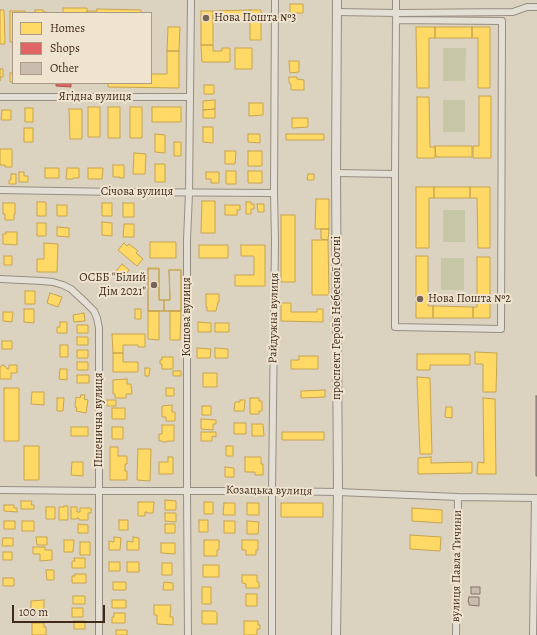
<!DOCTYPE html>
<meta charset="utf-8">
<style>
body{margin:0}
#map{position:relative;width:537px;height:635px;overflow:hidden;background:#dcd2c0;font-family:Alegreya,serif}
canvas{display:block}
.legend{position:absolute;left:12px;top:12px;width:140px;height:72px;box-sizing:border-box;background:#efe4cf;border:1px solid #aa9a87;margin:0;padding:5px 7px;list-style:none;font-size:12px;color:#422a1b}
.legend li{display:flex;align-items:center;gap:8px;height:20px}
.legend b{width:20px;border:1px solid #aa9a87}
.scale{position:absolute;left:12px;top:605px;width:93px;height:18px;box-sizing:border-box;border:2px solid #422a1b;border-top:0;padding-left:5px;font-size:12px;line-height:14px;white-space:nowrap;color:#422a1b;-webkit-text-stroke:3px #efe4cf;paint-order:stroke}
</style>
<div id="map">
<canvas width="537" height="635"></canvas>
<ul class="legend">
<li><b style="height:11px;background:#ffd966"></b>Homes</li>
<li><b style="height:11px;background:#e06666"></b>Shops</li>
<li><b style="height:11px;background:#cbbcb0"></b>Other</li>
</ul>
<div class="scale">100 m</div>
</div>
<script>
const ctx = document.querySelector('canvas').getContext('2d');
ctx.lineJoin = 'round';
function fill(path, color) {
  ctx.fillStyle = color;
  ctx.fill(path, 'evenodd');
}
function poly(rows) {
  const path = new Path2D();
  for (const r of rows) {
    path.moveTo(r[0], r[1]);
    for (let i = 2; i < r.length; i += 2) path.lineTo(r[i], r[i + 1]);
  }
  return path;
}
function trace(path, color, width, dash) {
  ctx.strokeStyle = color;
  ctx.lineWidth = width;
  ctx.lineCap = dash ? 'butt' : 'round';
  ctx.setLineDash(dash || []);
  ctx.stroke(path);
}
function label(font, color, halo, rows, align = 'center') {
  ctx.font = font + ' Alegreya,serif';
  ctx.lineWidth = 4;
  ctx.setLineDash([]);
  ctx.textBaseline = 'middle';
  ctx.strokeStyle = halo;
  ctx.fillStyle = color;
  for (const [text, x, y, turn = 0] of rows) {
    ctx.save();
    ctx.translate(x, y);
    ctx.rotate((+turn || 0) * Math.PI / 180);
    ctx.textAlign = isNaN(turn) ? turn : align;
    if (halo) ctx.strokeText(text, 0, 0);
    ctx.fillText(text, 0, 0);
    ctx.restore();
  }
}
const green = poly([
 [443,48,466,48,465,81,443,81],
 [443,100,465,100,465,132,443,132],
 [443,210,465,210,465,242,443,242],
 [441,258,464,258,464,290,441,290]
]);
const homes = poly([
 [290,4,303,4,303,13,290,13,290,4],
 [63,8,87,8,87,13,63,13,63,8],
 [97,9,141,10,141,13,87,13,87,11,97,11,97,9],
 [0,10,4,10,5,44,0,44,0,10],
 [35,10,43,10,43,12,47,12,47,13,35,13,35,10],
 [250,10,250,20,213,21,213,11,250,10],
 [250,10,261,10,261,40,250,40,250,10],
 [10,11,25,11,25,13,13,13,13,42,10,42,10,11],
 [201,11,213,11,213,45,201,45,201,11],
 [168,27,180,27,179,51,167,51,168,27],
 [416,27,435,27,435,38,429,38,429,88,417,88,416,27],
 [435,27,472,27,472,38,435,38,435,27],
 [472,27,490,27,490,88,478,88,478,38,472,38,472,27],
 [201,45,213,45,213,51,222,51,222,48,230,48,230,62,202,62,201,45],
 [235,48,252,48,252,69,235,69,235,48],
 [167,51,179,51,179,88,108,87,108,83,151,83,151,74,167,74,167,51],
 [289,61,299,61,299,72,290,73,289,61],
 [0,69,3,69,3,77,0,77,0,81,0,69],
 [10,73,13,73,13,82,10,82,10,73],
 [289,77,297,77,297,79,304,80,304,90,291,90,291,84,289,83,289,77],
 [204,85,214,85,214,94,204,94,204,85],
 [479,96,491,96,491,158,473,158,473,146,479,146,479,96],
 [417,97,429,97,430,147,435,147,435,158,417,158,417,97],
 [215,100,215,109,203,110,203,101,215,100],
 [249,103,263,103,263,115,249,116,249,103],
 [88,107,100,107,100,137,88,137,88,107],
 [108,107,120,107,120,138,108,138,108,107],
 [130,107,142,107,142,138,130,138,130,107],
 [152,107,181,107,181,122,152,122,152,107],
 [25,108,33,108,33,122,25,122,25,108],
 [69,109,82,109,82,139,70,139,69,109],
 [215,109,215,118,203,118,203,110,215,109],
 [2,110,11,110,11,120,1,120,2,110],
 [292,118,308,118,308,127,292,128,292,118],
 [203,127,213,127,213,143,203,142,203,127],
 [24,128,33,128,33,142,24,142,24,128],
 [155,134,165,135,165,153,155,152,155,134],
 [248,134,260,134,260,143,248,142,248,134],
 [286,134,324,134,324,140,286,140,286,134],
 [174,142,181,142,181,156,174,156,174,142],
 [435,146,472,146,472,157,436,157,435,146],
 [0,149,12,149,12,167,5,167,5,165,0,165,0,149],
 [225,151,236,151,235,164,225,164,225,151],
 [248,151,262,151,262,166,248,166,248,151],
 [134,153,146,154,145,174,133,174,134,153],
 [155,164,165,164,165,182,155,182,155,164],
 [113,165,124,165,124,178,120,178,120,177,113,177,113,165],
 [45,168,59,168,59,178,45,178,45,168],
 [67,168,79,168,79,178,73,178,73,179,66,179,67,168],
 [88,168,103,168,102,179,88,179,88,168],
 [226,171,236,171,236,184,226,184,226,171],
 [248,171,262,171,262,183,248,183,248,171],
 [19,172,24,172,24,176,28,176,28,182,19,182,19,172],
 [206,172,219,172,219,183,211,183,211,179,206,179,206,172],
 [11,174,16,174,16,184,9,184,9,180,11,180,11,174],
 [308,174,314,174,314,180,307,180,308,174],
 [416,187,434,187,434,198,429,198,429,248,416,248,416,187],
 [434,187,470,187,470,198,434,198,434,187],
 [470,187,490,187,490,248,478,248,477,198,470,198,470,187],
 [316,199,329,199,329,229,315,229,316,199],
 [202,201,215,201,215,233,201,233,202,201],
 [37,202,46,202,46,216,37,216,37,202],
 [246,202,251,202,251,204,254,204,254,209,251,209,251,214,246,214,246,202],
 [3,203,15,203,15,214,14,214,14,220,5,220,5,214,3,214,3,203],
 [102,203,112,203,112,216,102,216,102,203],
 [123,203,134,203,134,217,123,217,123,203],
 [257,204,264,204,264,212,258,212,257,204],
 [57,205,67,205,67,216,57,216,57,205],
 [225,205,240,205,240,210,237,210,237,215,225,215,225,205],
 [281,215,295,215,295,282,281,282,281,215],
 [102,222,112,223,112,236,102,235,102,222],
 [37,223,46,223,46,236,37,236,37,223],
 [124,224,134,224,134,237,123,237,124,224],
 [57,227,69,228,69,237,57,236,57,227],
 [321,229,329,229,328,240,321,239,321,229],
 [6,232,17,232,17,245,3,244,3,234,6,234,6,232],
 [312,240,328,240,329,295,312,295,312,240],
 [150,242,176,242,176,258,150,258,150,242],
 [44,243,58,244,57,272,37,272,37,259,44,259,44,243],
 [124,243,127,246,129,244,138,251,136,253,143,259,137,266,118,250,124,243],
 [199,245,228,245,228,258,199,258,199,245],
 [241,245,265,245,265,286,235,286,235,275,254,275,254,256,241,256,241,245],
 [4,256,12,256,12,265,4,265,4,256],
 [416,256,428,256,428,306,433,306,433,318,416,318,416,256],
 [477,257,490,257,490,318,473,318,473,307,477,307,477,257],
 [122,264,129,270,121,281,113,275,122,264],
 [148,268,159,268,159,300,170,300,169,270,181,270,181,311,148,311,148,268],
 [148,269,159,269,159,300,164,300,164,311,148,311,148,269],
 [169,270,181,270,181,311,164,311,164,300,170,300,169,270],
 [25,291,35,291,35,304,25,304,25,291],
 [50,293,62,297,58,307,47,303,50,293],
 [206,294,219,294,219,302,218,302,216,311,207,311,207,307,206,307,206,294],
 [281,303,291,303,291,312,317,312,317,309,323,309,323,322,281,321,281,303],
 [433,306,473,307,473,318,433,318,433,306],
 [24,309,34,309,34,323,24,322,24,309],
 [135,309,141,309,141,319,135,319,135,309],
 [148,311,159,311,159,340,148,339,148,311],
 [170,311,181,311,180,340,170,340,170,311],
 [3,312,13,312,12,322,3,321,3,312],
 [84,313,85,321,74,322,73,315,84,313],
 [60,322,67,322,67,333,57,333,57,327,60,327,60,322],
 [198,322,211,323,211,332,198,332,198,322],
 [215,323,229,323,229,332,215,332,215,323],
 [77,325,88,325,88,333,77,333,77,325],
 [112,334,145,334,145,347,138,347,138,345,123,345,123,353,113,353,112,334],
 [77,337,88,337,88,345,77,345,77,337],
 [2,341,12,341,12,349,2,349,2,341],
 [60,345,68,345,68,357,60,357,60,345],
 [197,348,211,349,210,358,197,358,197,348],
 [215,348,228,349,228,358,215,358,215,348],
 [77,350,88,350,88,358,77,358,77,350],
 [475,352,497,353,496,392,483,392,483,364,475,364,475,352],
 [113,353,123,353,123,362,138,362,138,372,113,372,113,353],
 [417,354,470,354,470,365,430,365,430,370,417,370,417,354],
 [299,356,318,356,318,369,291,369,291,360,299,360,299,356],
 [162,357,173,357,173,369,162,369,162,364,160,364,160,360,162,360,162,357],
 [77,362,88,362,88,370,77,370,77,362],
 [3,365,5,366,7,369,9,369,9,365,17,365,17,373,11,373,11,379,0,379,0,367,3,365],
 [145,368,150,368,149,376,145,376,145,368],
 [60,369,67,369,67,380,59,379,60,369],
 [173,371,181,371,181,376,173,376,173,371],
 [203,373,217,373,217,387,203,387,203,373],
 [77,375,89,375,89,383,77,383,77,375],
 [417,377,430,378,432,454,420,454,417,377],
 [127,379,127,384,131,384,132,394,126,394,126,398,115,398,115,394,113,394,113,380,127,379],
 [4,388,19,388,19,441,4,441,4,388],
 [166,388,174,388,174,396,166,396,166,388],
 [325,390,325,397,301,398,301,391,325,390],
 [32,392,44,392,44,405,31,404,32,392],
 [81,395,85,395,84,399,88,400,86,413,76,411,77,408,75,407,76,397,80,398,81,395],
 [57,398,64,398,63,411,57,411,57,398],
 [250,398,259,398,259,401,262,401,262,411,259,411,259,414,250,414,250,398],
 [483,398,495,399,496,474,477,474,478,462,484,463,483,398],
 [107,400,116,400,116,406,107,406,107,400],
 [240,400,245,400,244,411,234,411,235,402,240,402,240,400],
 [172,405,172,412,175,412,175,421,166,421,166,417,162,417,162,406,172,405],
 [202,406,211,406,211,415,202,415,202,406],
 [446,407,452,407,452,418,445,417,446,407],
 [112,408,125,408,125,419,112,419,112,408],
 [201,419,216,420,216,424,213,424,213,430,201,429,201,419],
 [234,423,246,423,246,434,234,434,234,423],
 [252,424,263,424,264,436,252,436,252,424],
 [162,425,174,425,174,441,167,441,166,442,163,442,162,441,159,441,159,434,162,434,162,425],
 [71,427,88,427,88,436,71,436,71,427],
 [112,427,123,427,123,439,112,439,112,427],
 [201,432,216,432,216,437,212,436,212,441,201,441,201,432],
 [282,432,324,432,324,440,282,440,282,432],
 [24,446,39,446,39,480,24,480,24,446],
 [226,446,233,446,233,456,226,456,226,446],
 [110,447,118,447,118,456,127,456,127,464,125,464,125,471,127,471,127,480,110,480,110,447],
 [138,449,151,449,150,481,137,480,138,449],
 [168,457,173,457,173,474,159,474,159,462,168,462,168,457],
 [245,457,261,457,261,464,263,464,263,475,255,475,255,472,245,472,245,457],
 [431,457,431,463,472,462,472,473,418,474,418,458,431,457],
 [72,462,83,462,83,476,71,475,72,462],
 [225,467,234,468,234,477,225,477,225,467],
 [165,500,176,501,176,510,165,510,165,500],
 [21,501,32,501,31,505,34,505,34,509,21,509,21,501],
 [138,502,154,502,153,513,147,513,147,512,145,512,145,516,138,516,138,502],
 [204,502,213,502,213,514,204,514,204,502],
 [224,503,235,503,235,515,223,515,224,503],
 [247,503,259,503,259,515,247,515,247,503],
 [281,503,323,503,323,517,281,517,281,503],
 [4,505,14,505,14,508,17,508,17,512,4,511,4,505],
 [64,506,68,506,68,520,59,520,59,507,64,507,64,506],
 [46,507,55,507,55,519,46,519,46,507],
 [71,507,77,507,77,512,80,512,80,508,91,508,91,513,88,513,88,520,79,520,79,518,77,518,77,519,71,519,71,507],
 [412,508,442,510,442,523,412,521,412,508],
 [165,513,176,513,176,522,165,521,165,513],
 [119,520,128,520,128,530,119,530,119,520],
 [199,520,208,520,208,532,199,532,199,520],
 [4,521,15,521,15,529,4,529,4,521],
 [22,521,34,521,34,531,22,531,22,521],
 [224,521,235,521,235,533,224,533,224,521],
 [247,521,259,522,258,534,247,534,247,521],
 [78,524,88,525,88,533,78,533,78,524],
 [165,524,175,524,175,533,165,533,165,524],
 [410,535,441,537,440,551,410,549,410,535],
 [36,537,47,537,47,545,37,545,36,537],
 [114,537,121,538,120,550,109,550,109,541,114,542,114,537],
 [133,537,139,538,139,550,127,550,127,541,133,542,133,537],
 [3,538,13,538,13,546,2,546,3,538],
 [64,540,74,540,73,552,64,552,64,540],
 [204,540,219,540,219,550,217,550,217,556,204,556,204,540],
 [242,540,258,540,258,550,256,550,256,555,246,555,246,550,242,550,242,540],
 [80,542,90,542,90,555,80,555,80,542],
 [161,543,175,543,175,554,161,553,161,543],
 [33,547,45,547,45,550,52,550,52,560,40,561,40,554,33,554,33,547],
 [3,552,12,552,12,560,3,560,3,552],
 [74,558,85,558,85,568,72,568,72,561,75,561,74,558],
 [109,562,120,562,120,571,109,571,109,562],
 [127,562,139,562,139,572,127,572,127,562],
 [162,563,172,563,172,575,162,575,162,563],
 [203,565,219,565,219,577,203,577,203,565],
 [46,570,54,570,54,580,47,580,46,570],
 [75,574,86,574,86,583,72,583,72,576,75,576,75,574],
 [242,575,257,575,257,582,259,582,259,588,246,588,246,584,242,583,242,575],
 [3,578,14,578,14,586,3,586,3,578],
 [113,582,126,582,126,590,113,590,113,582],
 [164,582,173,583,173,590,163,590,164,582],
 [202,587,211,587,211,604,202,604,202,587],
 [246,594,257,594,257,606,246,606,246,594],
 [73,596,85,596,85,604,73,604,73,596],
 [44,600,44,610,31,611,31,601,44,600],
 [112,600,126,600,126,608,112,608,112,600],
 [154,605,171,605,170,617,173,617,173,625,157,624,157,615,154,615,154,605],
 [72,608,83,608,83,617,72,617,72,608],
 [202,611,215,611,217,613,217,624,202,624,202,611],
 [114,613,125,613,125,623,112,623,112,617,114,617,114,613],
 [74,621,85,621,85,629,74,629,74,621],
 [244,621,258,621,258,625,260,625,260,629,257,629,257,635,244,635,244,621],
 [32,623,44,623,44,627,46,627,46,635,32,635,32,623],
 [116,630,127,630,127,635,116,635,116,630]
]);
const shops = poly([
 [56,83,71,83,71,87,56,86,56,83]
]);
const building = poly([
 [536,396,537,396,537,476,536,476,536,396],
 [471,587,480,587,480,594,471,594,471,587],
 [469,597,479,597,479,606,469,605,469,602,468,602,469,597]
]);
const minor = poly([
 [337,12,397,13,513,12,527,7,537,7],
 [396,17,396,0],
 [0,97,190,97],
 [336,173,395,174,396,20,502,21,501,329,395,327,395,174],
 [0,190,118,192,274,193],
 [0,279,42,281,53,282,63,285,71,289,85,302,94,311,97,318,99,328,99,635],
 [0,490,99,491,272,491,338,492,458,497,537,498],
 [188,635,187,491,187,240,189,193,191,0],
 [272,635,272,491,275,241,274,193,275,0],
 [456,635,458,497],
 [533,635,535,498]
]);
const tertiary = poly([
 [336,635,338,492,336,173,337,0]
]);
const markers = [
 [206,18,4,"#786555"],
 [154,285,4,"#786555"],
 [420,299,4,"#786555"]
];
const poiNames = [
 ["Нова Пошта №3",214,18],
 ["ОСББ \"Білий",146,278,"right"],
 ["Дім 2021\"",146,292,"right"],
 ["Нова Пошта №2",428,299]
];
const streetNames = [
 ["Ягідна вулиця",95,97],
 ["Січова вулиця",137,192],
 ["Кошова вулиця",187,317,-90],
 ["Райдужна вулиця",274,318,-89],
 ["проспект Героїв Небесної Сотні",337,318,-90],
 ["Пшенична вулиця",99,420,-90],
 ["Козацька вулиця",269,491,1],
 ["вулиця Павла Тичини",457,566,-89]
];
fill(green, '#c5c7a6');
fill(homes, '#ffd966');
trace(homes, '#c6a450', 1);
fill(shops, '#e06666');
trace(shops, '#b15450', 1);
fill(building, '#cbbcb0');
trace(building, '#80776c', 1);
trace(minor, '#978e82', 8);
trace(tertiary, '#978e82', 10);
trace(minor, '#e4dfd5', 6);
trace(tertiary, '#e4dfd5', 8);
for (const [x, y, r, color] of markers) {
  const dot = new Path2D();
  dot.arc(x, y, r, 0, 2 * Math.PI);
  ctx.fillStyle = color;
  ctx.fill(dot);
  trace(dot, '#efe4cf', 1.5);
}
label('12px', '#422a1b', '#efe4cf', poiNames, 'left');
label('12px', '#422a1b', '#efe4cf', streetNames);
</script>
